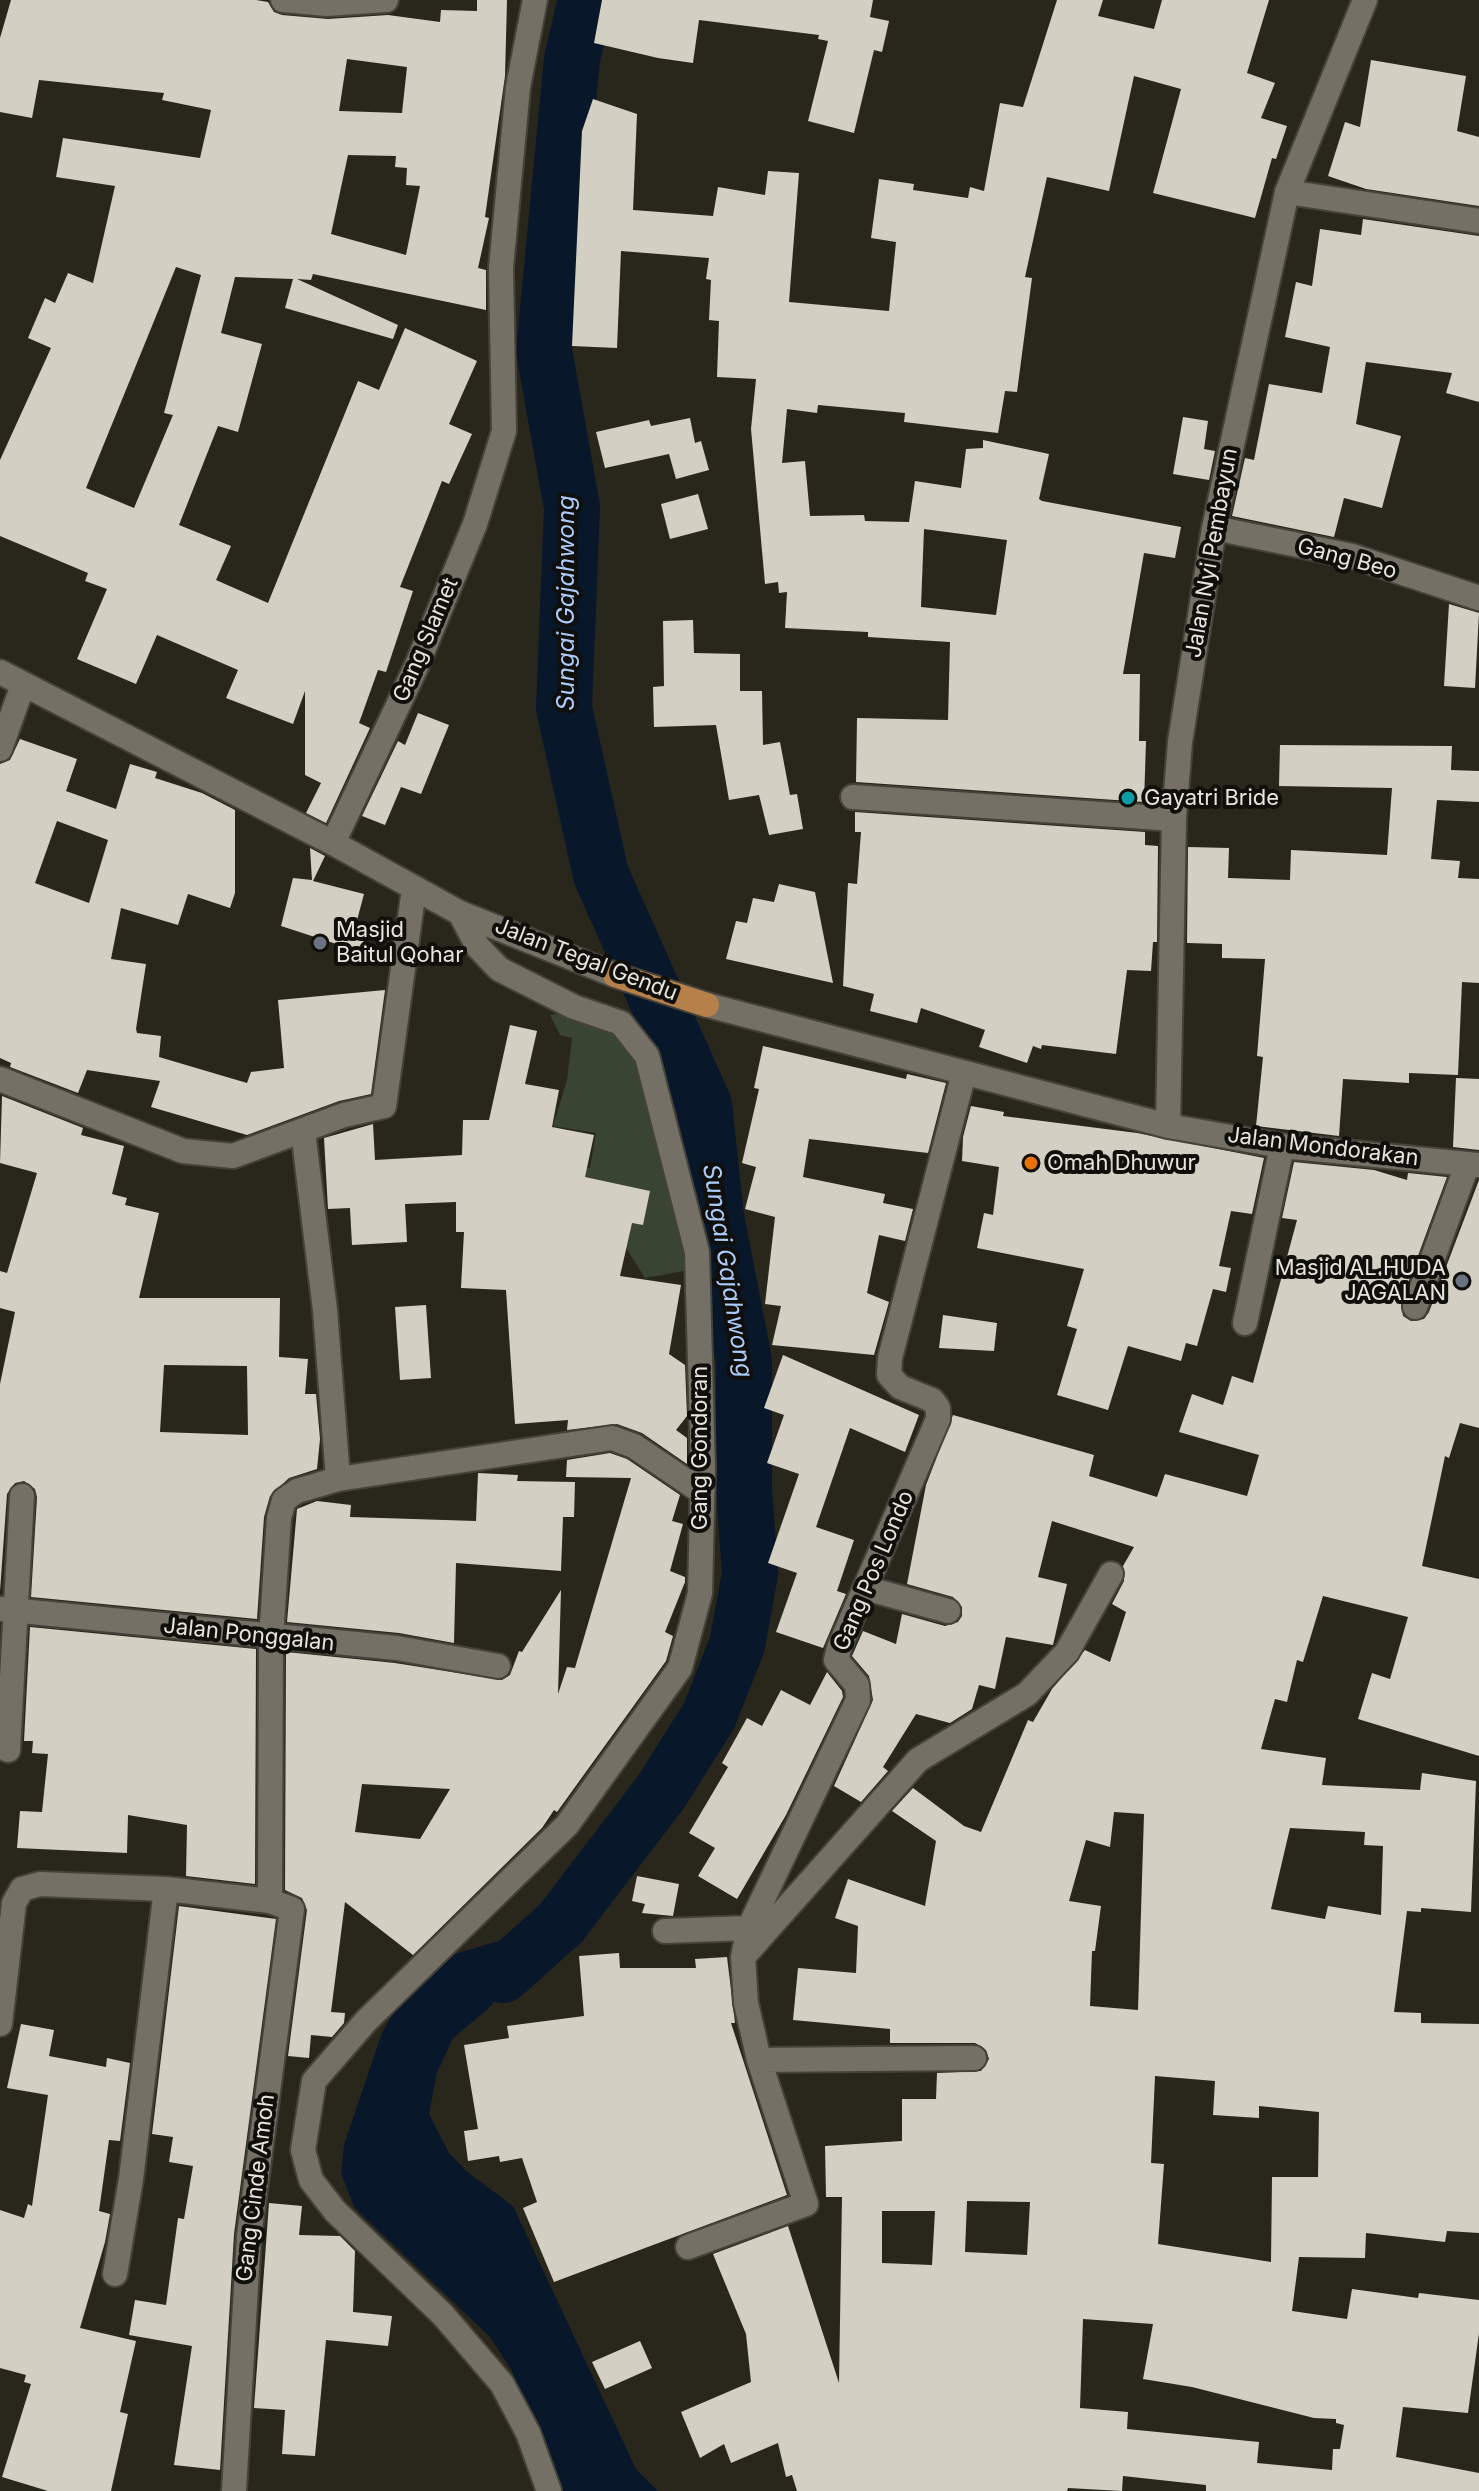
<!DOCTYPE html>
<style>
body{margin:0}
canvas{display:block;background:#29261c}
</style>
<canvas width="1479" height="2491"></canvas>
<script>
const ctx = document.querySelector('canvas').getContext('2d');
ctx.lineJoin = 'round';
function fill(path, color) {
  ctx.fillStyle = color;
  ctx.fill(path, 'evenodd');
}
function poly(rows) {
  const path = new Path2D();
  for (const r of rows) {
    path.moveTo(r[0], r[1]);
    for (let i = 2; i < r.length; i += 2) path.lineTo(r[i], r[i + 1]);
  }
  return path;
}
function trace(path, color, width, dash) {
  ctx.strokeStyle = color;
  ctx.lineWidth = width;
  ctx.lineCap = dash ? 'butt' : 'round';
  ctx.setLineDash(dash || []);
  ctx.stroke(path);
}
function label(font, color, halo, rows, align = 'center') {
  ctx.font = font + ' Inter,sans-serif';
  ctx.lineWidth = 8;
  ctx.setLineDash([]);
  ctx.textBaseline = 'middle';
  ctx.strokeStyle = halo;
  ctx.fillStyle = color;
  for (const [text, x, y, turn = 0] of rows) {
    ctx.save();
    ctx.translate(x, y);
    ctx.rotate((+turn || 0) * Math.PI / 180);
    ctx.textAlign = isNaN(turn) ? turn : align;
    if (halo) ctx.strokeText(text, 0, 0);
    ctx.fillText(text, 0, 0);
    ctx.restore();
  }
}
const green = poly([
 [599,1008,649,1071,689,1270,645,1278,625,1246,529,1164,590,1168,596,1133,553,1126,567,1080,572,1038,560,1035,550,1015]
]);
const water = poly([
 [561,1923,487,2010,453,2038,437,2073,429,2114,449,2153,466,2171,513,2206,636,2469,658,2491,557,2491,511,2369,489,2336,354,2207,341,2173,344,2145,382,2033,410,1984,444,1957]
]);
const river = poly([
 [503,1975,561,1923,661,1792,709,1716,737,1645,750,1574,744,1488,744,1361,716,1216,704,1105,601,875,564,708,572,507,544,351,572,59,586,0]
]);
const building = poly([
 [11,0,256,0,268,2,274,12,282,15,328,19,388,15,440,22,441,10,477,11,477,0,507,0,505,76,485,217,489,218,478,268,486,270,486,310,313,274,311,280,297,279,398,325,393,339,285,308,293,279,235,277,221,333,262,344,238,432,218,426,179,525,231,546,216,580,268,603,358,381,379,390,405,328,477,361,449,424,472,434,449,484,442,481,400,587,413,591,386,672,378,670,359,723,370,728,326,823,306,813,321,783,305,775,305,691,293,724,226,698,238,670,157,635,136,684,77,659,107,589,85,581,88,573,0,536,0,460,51,348,28,338,45,298,55,303,68,273,93,283,115,186,56,177,63,138,200,158,211,110,162,100,164,93,39,80,32,118,0,112,0,38],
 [347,59,407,67,402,113,339,111],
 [348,155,396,156,395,167,407,168,406,185,420,186,406,255,331,234],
 [176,267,201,275,164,413,173,415,134,508,86,488],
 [602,0,873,0,870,17,889,21,882,52,874,50,854,133,808,121,828,41,818,39,819,35,699,20,693,63,658,58,594,43],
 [1057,0,1103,0,1098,16,1154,29,1162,0,1269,0,1247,73,1275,83,1261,118,1287,126,1276,159,1272,158,1255,218,1153,193,1181,89,1134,76,1109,191,1047,177,1025,277,1032,278,1017,392,1005,391,998,433,904,422,905,413,818,405,817,413,787,409,782,463,805,461,810,516,864,515,865,521,909,522,915,481,961,488,966,449,983,448,983,440,1049,454,1039,499,1042,501,1181,527,1175,558,1144,553,1123,674,1140,674,1139,741,1146,741,1144,802,856,782,857,718,948,720,950,642,868,637,868,632,785,628,787,592,779,593,778,582,765,584,751,429,756,379,717,377,719,321,709,320,711,280,706,279,709,258,621,251,617,348,572,346,582,131,593,99,637,114,633,210,713,216,718,187,765,195,768,171,799,173,789,302,889,311,896,242,871,238,879,179,914,184,913,190,968,198,970,187,984,191,1000,103,1023,107],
 [924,529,1007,540,996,615,921,607],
 [1371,60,1466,76,1457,131,1479,137,1479,206,1366,189,1328,176,1345,122,1360,127],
 [1363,219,1479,236,1479,402,1446,393,1452,373,1366,362,1356,424,1401,436,1382,508,1344,498,1334,537,1232,516,1245,458,1254,460,1269,384,1322,393,1330,347,1285,337,1296,282,1312,286,1320,229,1361,235],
 [1183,417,1208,421,1204,449,1215,451,1209,480,1173,474],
 [690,418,695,443,701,441,709,470,676,479,669,454,605,468,596,432,649,420,651,426],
 [698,494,708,529,670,539,661,504],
 [1449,604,1479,613,1475,688,1444,686],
 [693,620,694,653,740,654,740,691,762,691,763,745,780,742,790,795,797,794,803,829,769,835,759,795,729,800,716,725,654,727,653,687,664,686,663,621],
 [418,713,449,725,421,794,401,787,385,825,362,816,398,741,405,745],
 [20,739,77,759,66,791,116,809,130,764,157,772,155,778,202,793,235,810,235,893,230,908,188,894,178,925,121,908,111,959,146,964,136,1029,137,1033,161,1036,159,1057,247,1083,251,1072,284,1068,278,1000,385,990,371,1094,339,1101,247,1135,151,1107,160,1081,87,1070,78,1093,10,1067,11,1063,0,1058,0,764,10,760],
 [57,821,108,840,89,903,35,883],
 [1280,745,1452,746,1451,770,1479,771,1479,802,1437,800,1431,859,1460,861,1458,878,1479,879,1479,983,1462,982,1458,1075,1409,1073,1409,1083,1343,1079,1339,1136,1256,1126,1263,1057,1257,1056,1265,959,1222,958,1222,944,1187,943,1188,847,1229,848,1228,878,1290,880,1291,850,1387,855,1392,788,1279,786],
 [855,812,1145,832,1145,845,1158,846,1157,942,1153,942,1151,971,1127,970,1116,1054,1042,1045,1041,1049,1033,1046,1027,1063,979,1047,985,1030,921,1008,917,1023,870,1011,874,994,843,986,848,883,857,884,861,832,855,832],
 [310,848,325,856,313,881,364,894,356,924,367,927,361,952,281,926,293,878,312,880],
 [779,884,815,892,833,983,726,959,736,921,747,923,753,898,774,902],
 [510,1025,537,1031,525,1084,559,1090,552,1127,594,1135,585,1177,650,1191,643,1225,632,1223,620,1276,681,1285,669,1354,685,1365,687,1416,676,1430,687,1438,687,1464,642,1433,617,1424,567,1430,568,1420,515,1424,506,1290,461,1288,464,1232,456,1232,456,1202,405,1204,407,1242,352,1245,350,1208,328,1209,324,1138,373,1124,375,1160,462,1155,463,1120,489,1120],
 [763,1046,906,1079,907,1074,946,1083,928,1153,809,1139,803,1177,885,1194,883,1203,913,1209,905,1241,879,1235,867,1293,889,1302,874,1355,772,1345,781,1306,765,1304,775,1217,745,1209,756,1167,742,1163,759,1089,754,1088],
 [1456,1078,1479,1079,1479,1150,1453,1147],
 [2,1096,83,1128,81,1135,124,1146,112,1194,127,1198,125,1205,159,1213,139,1298,280,1298,279,1357,308,1359,305,1394,316,1394,320,1439,317,1469,289,1478,270,1496,264,1517,257,1619,31,1597,37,1497,35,1489,24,1481,15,1483,7,1494,0,1591,0,1384,15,1312,0,1308,0,1271,7,1273,37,1173,0,1163],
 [164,1365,247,1366,248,1435,160,1432],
 [971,1106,1004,1112,1003,1116,1137,1133,1264,1158,1252,1214,1231,1211,1219,1266,1231,1268,1226,1292,1213,1289,1197,1346,1186,1343,1181,1361,1128,1346,1108,1410,1057,1395,1077,1329,1067,1326,1084,1269,977,1248,984,1213,993,1215,999,1167,962,1161,963,1137],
 [1294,1162,1374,1170,1407,1180,1408,1173,1447,1177,1401,1302,1403,1316,1411,1321,1424,1319,1429,1312,1479,1180,1479,1428,1460,1423,1449,1458,1445,1456,1422,1566,1479,1579,1479,1756,1358,1719,1372,1673,1390,1679,1408,1617,1323,1596,1303,1662,1297,1660,1287,1702,1275,1699,1261,1749,1326,1758,1322,1785,1420,1790,1422,1773,1476,1781,1471,1912,1421,1908,1421,1912,1407,1911,1394,2012,1421,2013,1421,2023,1479,2024,1479,2233,1447,2231,1445,2242,1366,2233,1365,2258,1299,2257,1292,2311,1347,2319,1352,2289,1418,2298,1419,2293,1479,2300,1479,2333,1468,2413,1403,2407,1396,2457,1479,2473,1479,2491,1206,2491,1206,2485,1123,2476,1122,2491,1068,2488,1067,2491,797,2491,792,2475,786,2477,778,2443,731,2463,724,2444,700,2458,681,2412,751,2382,746,2334,713,2254,788,2226,839,2383,842,2197,826,2197,825,2146,902,2141,902,2099,936,2099,937,2073,981,2071,989,2059,986,2050,975,2043,890,2043,890,2029,793,2020,798,1968,856,1973,858,1926,835,1918,848,1879,925,1906,936,1841,892,1811,913,1788,964,1826,981,1832,1028,1720,1033,1722,1052,1689,1085,1650,1110,1662,1126,1612,1112,1604,1124,1581,1123,1566,1134,1547,1052,1521,1038,1577,1067,1584,1053,1645,1006,1637,995,1689,979,1685,972,1709,950,1723,916,1714,883,1767,888,1771,861,1802,834,1786,873,1700,869,1676,852,1656,863,1631,896,1644,902,1614,945,1626,958,1622,962,1616,962,1607,953,1597,907,1584,926,1485,953,1415,1094,1455,1089,1476,1157,1497,1165,1474,1247,1496,1259,1455,1179,1432,1192,1394,1223,1405,1232,1376,1253,1383,1297,1220,1282,1218],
 [1114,1812,1144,1814,1138,2010,1090,2006,1092,1951,1095,1951,1101,1906,1069,1901,1086,1840,1110,1847],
 [1290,1828,1365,1832,1364,1845,1383,1846,1381,1915,1328,1906,1325,1919,1271,1909],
 [1155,2076,1215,2081,1213,2115,1259,2118,1259,2106,1319,2112,1318,2177,1272,2177,1271,2262,1158,2244,1164,2164,1151,2163],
 [967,2201,1030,2202,1027,2255,965,2252],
 [882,2211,935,2211,932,2265,882,2263],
 [1083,2319,1153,2324,1143,2379,1192,2387,1314,2418,1336,2419,1336,2423,1344,2425,1340,2449,1333,2449,1332,2470,1257,2463,1259,2442,1127,2429,1128,2412,1080,2408],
 [426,1305,431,1378,400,1380,395,1307],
 [943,1315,997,1323,994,1351,939,1348],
 [783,1355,919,1415,905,1452,850,1428,816,1527,854,1540,837,1591,846,1594,823,1648,776,1632,797,1573,768,1563,799,1474,767,1463,784,1415,764,1408],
 [610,1453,627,1459,680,1495,672,1521,683,1524,670,1571,685,1577,685,1582,665,1632,673,1636,666,1661,557,1812,554,1810,542,1828,413,1955,345,1902,331,2012,345,2013,344,2023,332,2037,311,2035,309,2058,288,2056,307,1910,302,1898,285,1890,286,1652,395,1663,502,1680,510,1675,519,1651,522,1652,561,1590,558,1694,567,1667,575,1668,631,1478,566,1477,567,1460],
 [362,1784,450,1789,420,1839,355,1832],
 [478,1473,518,1475,517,1481,575,1482,574,1517,563,1517,561,1571,456,1563,454,1643,399,1633,287,1622,297,1509,317,1501,351,1505,350,1517,476,1521],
 [30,1627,256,1649,255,1884,186,1876,187,1825,128,1815,127,1853,17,1848,20,1811,42,1812,48,1754,32,1753,33,1741,24,1741],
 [827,1672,842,1691,843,1697,786,1815,737,1899,698,1876,715,1848,689,1833,728,1767,722,1763,747,1718,762,1726,781,1690,810,1705],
 [637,1876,679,1884,673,1916,642,1913,645,1904,632,1901],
 [179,1906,276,1919,234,2234,220,2470,174,2465,192,2346,129,2335,135,2300,166,2305,178,2218,184,2219,193,2166,169,2162,173,2137,152,2134],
 [619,1953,620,1968,696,1968,695,1959,727,1957,735,2023,731,2023,787,2195,554,2282,523,2208,537,2202,522,2158,500,2162,499,2156,468,2161,464,2131,478,2129,464,2045,509,2038,507,2026,584,2016,579,1956],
 [21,2024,54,2030,49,2056,106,2067,107,2058,130,2063,120,2141,109,2140,99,2211,110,2214,105,2242,80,2328,136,2341,120,2412,128,2414,111,2491,48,2491,2,2477,31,2384,24,2382,26,2375,0,2368,0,2210,24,2218,28,2204,32,2206,48,2095,7,2088],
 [269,2203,302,2206,299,2235,340,2236,355,2251,353,2312,392,2316,388,2346,326,2340,315,2456,282,2454,285,2410,254,2408],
 [640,2341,652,2368,605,2389,592,2362]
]);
const minor = poly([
 [283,0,327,4,386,0],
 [1287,192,1479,221],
 [1214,528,1352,556,1479,598],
 [0,672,333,843,460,913,615,975],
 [0,749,23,685],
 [853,797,1174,819],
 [333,843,417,665,475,524,504,431,501,268,518,87,535,0],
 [460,913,478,947,499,969,574,1007,621,1023,647,1056,697,1252,703,1469,700,1593,680,1668,567,1825,366,2021,314,2081,303,2150,311,2180,335,2211,443,2315,502,2384,528,2433,549,2491],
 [707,1005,1168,1126,1282,1146,1479,1165],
 [0,1079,183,1151,233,1156,344,1115,384,1106,414,889],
 [1168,1126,1174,819,1180,742,1214,528,1287,192,1365,0],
 [303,1131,325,1310,338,1479],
 [1415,1307,1467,1165],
 [1245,1323,1282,1146],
 [865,1588,948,1611],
 [0,1609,397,1648,498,1666],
 [8,1750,22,1496],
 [270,1901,271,1639,279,1518,284,1500,297,1491,338,1479,612,1438,634,1446,702,1492],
 [665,1931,749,1928],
 [743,1957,749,1928,858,1700,857,1685,836,1660,839,1648,938,1419,938,1408,932,1400,900,1387,889,1375,890,1358,964,1073],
 [0,2024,14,1903,22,1889,40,1884,166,1889,270,1901,292,1909,249,2236,234,2491],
 [759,2060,974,2058],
 [688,2247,806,2204,759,2060,746,2003,743,1957,918,1760,1027,1694,1067,1652,1111,1574],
 [115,2274,131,2179,166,1889]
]);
const major = poly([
 [615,975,707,1005]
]);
const markers = [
 [1128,798,8,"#0f9aa8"],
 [320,943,8,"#6b7280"],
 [1031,1163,8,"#e8710a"],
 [1462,1281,8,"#6b7280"]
];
const streetNames = [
 ["Jalan Nyi Pembayun",1212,553,-80],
 ["Gang Beo",1347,559,15],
 ["Gang Slamet",426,640,-67],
 ["Jalan Tegal Gendu",586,960,21],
 ["Jalan Mondorakan",1323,1147,7],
 ["Gang Gondoran",700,1448,-90],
 ["Gang Pos Londo",874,1571,-67],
 ["Jalan Ponggalan",249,1635,6],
 ["Gang Cinde Amoh",256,2188,-83]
];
const poiNames = [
 ["Gayatri Bride",1144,798],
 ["Masjid",336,930],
 ["Baitul Qohar",336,955],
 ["Omah Dhuwur",1047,1163],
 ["Masjid AL.HUDA",1446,1268,"right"],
 ["JAGALAN",1446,1293,"right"]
];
const waterNames = [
 ["Sungai Gajahwong",567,603,-90],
 ["Sungai Gajahwong",727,1271,81]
];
fill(green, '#394433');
fill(water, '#09172b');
trace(river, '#09172b', 56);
fill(building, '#d3cfc2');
trace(minor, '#45423a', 28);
trace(major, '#45423a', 28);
trace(minor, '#747065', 24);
trace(major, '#b58049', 24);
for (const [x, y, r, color] of markers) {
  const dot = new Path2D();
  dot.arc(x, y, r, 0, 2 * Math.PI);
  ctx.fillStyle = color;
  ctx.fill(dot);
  trace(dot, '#100f0b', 3);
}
label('22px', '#e6e4dd', '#100f0b', streetNames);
label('22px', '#e6e4dd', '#100f0b', poiNames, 'left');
label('italic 24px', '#abcbfb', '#100f0b', waterNames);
</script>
